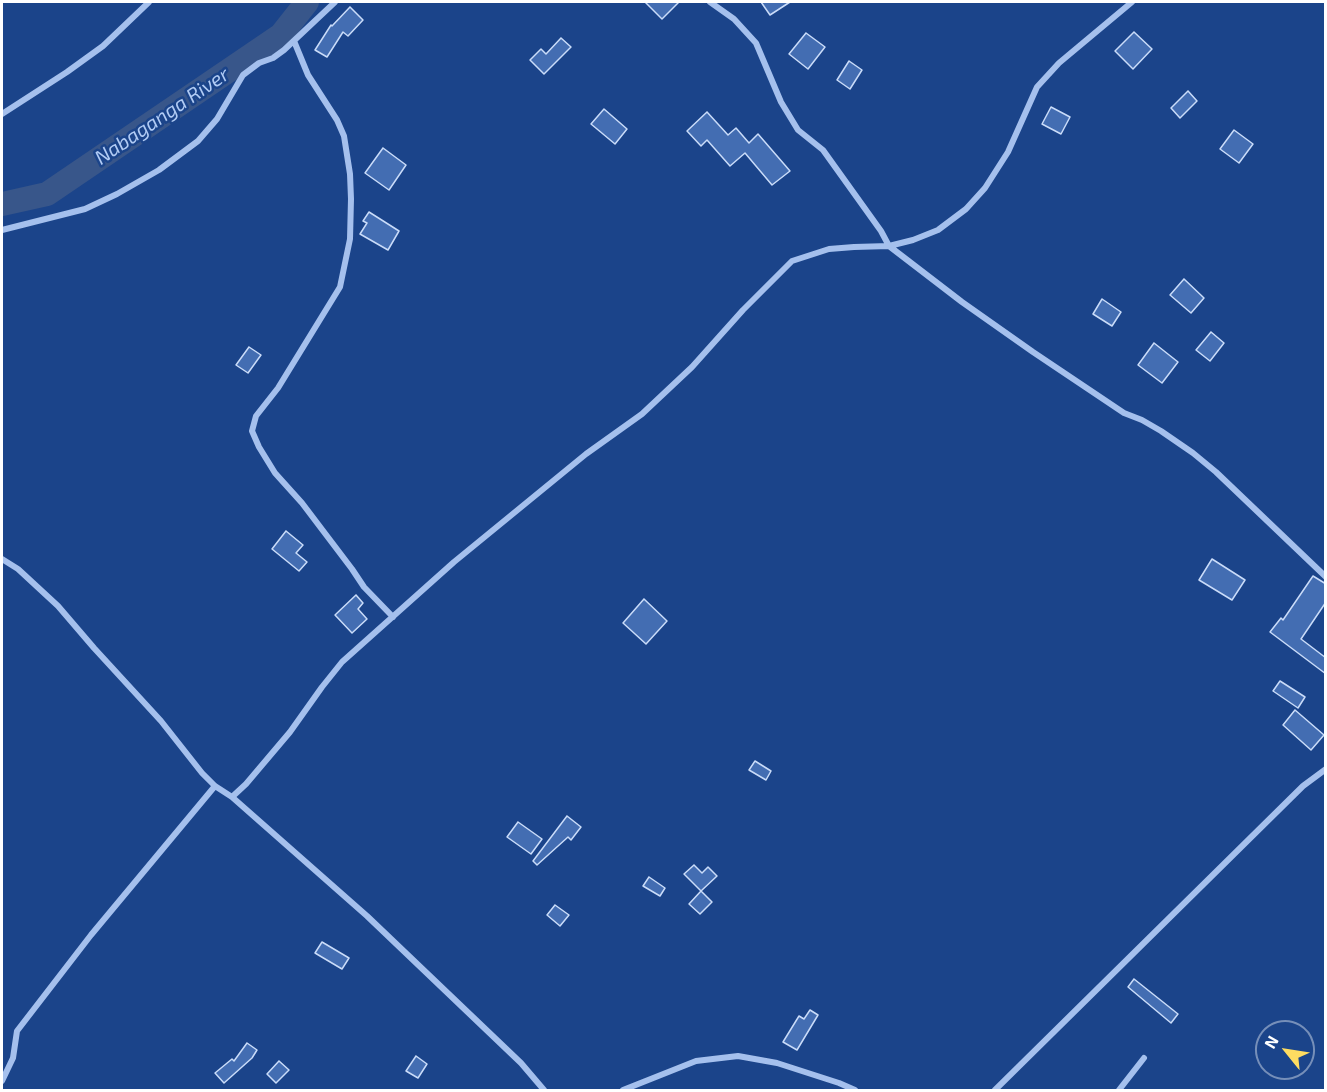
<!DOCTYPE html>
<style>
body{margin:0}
#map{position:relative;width:1327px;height:1092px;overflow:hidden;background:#1b448a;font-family:"Exo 2",sans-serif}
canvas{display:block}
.frame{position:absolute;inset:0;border:3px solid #fff;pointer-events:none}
.north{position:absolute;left:1255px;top:1020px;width:60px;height:60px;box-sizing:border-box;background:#1b448a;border:2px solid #768fb9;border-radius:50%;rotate:300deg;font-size:16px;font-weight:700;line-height:24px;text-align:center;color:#fff}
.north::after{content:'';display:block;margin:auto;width:21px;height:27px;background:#fedc61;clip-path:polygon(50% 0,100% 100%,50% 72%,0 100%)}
</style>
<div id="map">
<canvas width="1327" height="1092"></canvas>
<div class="frame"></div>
<div class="north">N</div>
</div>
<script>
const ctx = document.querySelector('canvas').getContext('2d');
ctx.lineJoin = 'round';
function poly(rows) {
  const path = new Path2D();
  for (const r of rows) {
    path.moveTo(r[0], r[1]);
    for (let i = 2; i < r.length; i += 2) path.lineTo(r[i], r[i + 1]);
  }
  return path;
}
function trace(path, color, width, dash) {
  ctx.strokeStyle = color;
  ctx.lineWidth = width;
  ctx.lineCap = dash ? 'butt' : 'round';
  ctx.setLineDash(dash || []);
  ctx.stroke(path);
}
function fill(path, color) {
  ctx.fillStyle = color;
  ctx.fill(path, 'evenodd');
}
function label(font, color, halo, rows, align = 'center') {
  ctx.font = font + ' "Exo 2",sans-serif';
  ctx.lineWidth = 5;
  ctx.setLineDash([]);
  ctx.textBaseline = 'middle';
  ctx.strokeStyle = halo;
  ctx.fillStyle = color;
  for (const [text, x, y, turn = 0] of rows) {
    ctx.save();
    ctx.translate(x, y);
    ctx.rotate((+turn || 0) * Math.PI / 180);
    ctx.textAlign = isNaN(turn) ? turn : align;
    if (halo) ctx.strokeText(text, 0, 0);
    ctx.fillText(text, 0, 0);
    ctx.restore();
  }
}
const river = poly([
 [2,204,47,194,281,35,307,2]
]);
const building = poly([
 [645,2,679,2,662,19,645,2],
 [761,2,790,2,770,15,761,2],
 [350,7,363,20,348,36,343,32,327,57,315,50,331,25,332,26,350,7],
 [1134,32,1152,49,1133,69,1115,51,1134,32],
 [806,33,825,47,808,69,789,54,806,33],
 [561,38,571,47,544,74,530,60,541,49,546,54,561,38],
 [849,61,862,70,850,89,837,80,849,61],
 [1188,91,1197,101,1180,118,1171,108,1188,91],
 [1051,107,1070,117,1061,134,1042,124,1051,107],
 [604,109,627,129,615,144,591,124,604,109],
 [707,112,728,135,736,128,749,143,758,134,790,171,772,185,745,153,730,166,707,140,701,146,687,131,707,112],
 [1234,130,1253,144,1239,163,1220,149,1234,130],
 [383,148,406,165,389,190,365,173,383,148],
 [369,212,399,231,388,250,360,234,367,223,363,221,369,212],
 [1184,279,1204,298,1191,313,1170,295,1184,279],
 [1102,299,1121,312,1112,326,1093,314,1102,299],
 [1211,332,1224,343,1210,361,1196,350,1211,332],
 [1154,343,1178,362,1162,383,1138,365,1154,343],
 [249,347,261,355,248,373,236,365,249,347],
 [286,531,303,545,296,553,307,562,299,571,272,549,286,531],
 [1212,559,1245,580,1232,600,1199,580,1212,559],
 [1313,576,1326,584,1326,602,1301,639,1326,658,1326,674,1270,632,1281,618,1283,620,1313,576],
 [356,595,363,603,358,609,367,619,352,633,335,615,356,595],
 [644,599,667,621,646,644,623,623,644,599],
 [1280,681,1305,697,1298,708,1273,691,1280,681],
 [1295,710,1324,735,1311,750,1283,725,1295,710],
 [755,761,771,771,766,780,749,770,755,761],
 [567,816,581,827,571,840,568,837,537,865,533,861,567,816],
 [518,822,542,839,531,854,507,837,518,822],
 [694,865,702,873,708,867,717,876,701,891,684,874,694,865],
 [649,877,665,888,660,896,643,886,649,877],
 [701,891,712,902,700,914,689,904,701,891],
 [555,905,569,915,560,926,547,915,555,905],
 [322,942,349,958,342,969,315,953,322,942],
 [1134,979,1178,1014,1171,1023,1128,987,1134,979],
 [810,1010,818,1015,797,1050,783,1042,799,1016,804,1019,810,1010],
 [247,1043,257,1050,252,1058,224,1083,215,1073,232,1059,234,1061,247,1043],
 [416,1056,427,1064,418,1078,406,1071,416,1056],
 [279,1061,289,1070,276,1083,267,1074,279,1061]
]);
const minor = poly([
 [710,2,734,19,756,43,781,102,798,130,823,150,881,231,889,246,962,302,1033,352,1124,413,1142,420,1161,431,1193,453,1216,472,1326,577],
 [294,41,308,75,337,120,344,136,350,174,351,199,350,239,340,287,278,388,256,416,252,431,259,447,275,473,302,503,352,569,364,587,393,617],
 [2,114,67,72,103,46,149,2],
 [2,230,85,209,117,194,159,170,198,141,217,119,243,75,259,63,273,58,284,50,335,2],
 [2,559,18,569,58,606,94,648,161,721,202,773,215,786,232,797,367,916,521,1063,544,1090],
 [232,797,246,784,290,732,322,687,342,662,454,562,586,454,642,414,692,367,743,310,792,261,829,249,854,247,889,246,913,240,938,230,966,209,985,188,1008,152,1037,87,1059,63,1132,2],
 [2,1081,13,1058,17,1031,91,935,215,786],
 [623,1090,696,1061,738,1056,777,1063,839,1083,855,1090],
 [995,1090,1303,786,1326,769],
 [1119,1090,1144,1058]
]);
const waterNames = [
 ["Nabaganga River",162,116,-34]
];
trace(river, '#38568a', 24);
fill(building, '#436db2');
trace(building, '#cadcf9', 1.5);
trace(minor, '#a5c0ed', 6);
label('italic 20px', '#b1cbf4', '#1b448a', waterNames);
</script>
